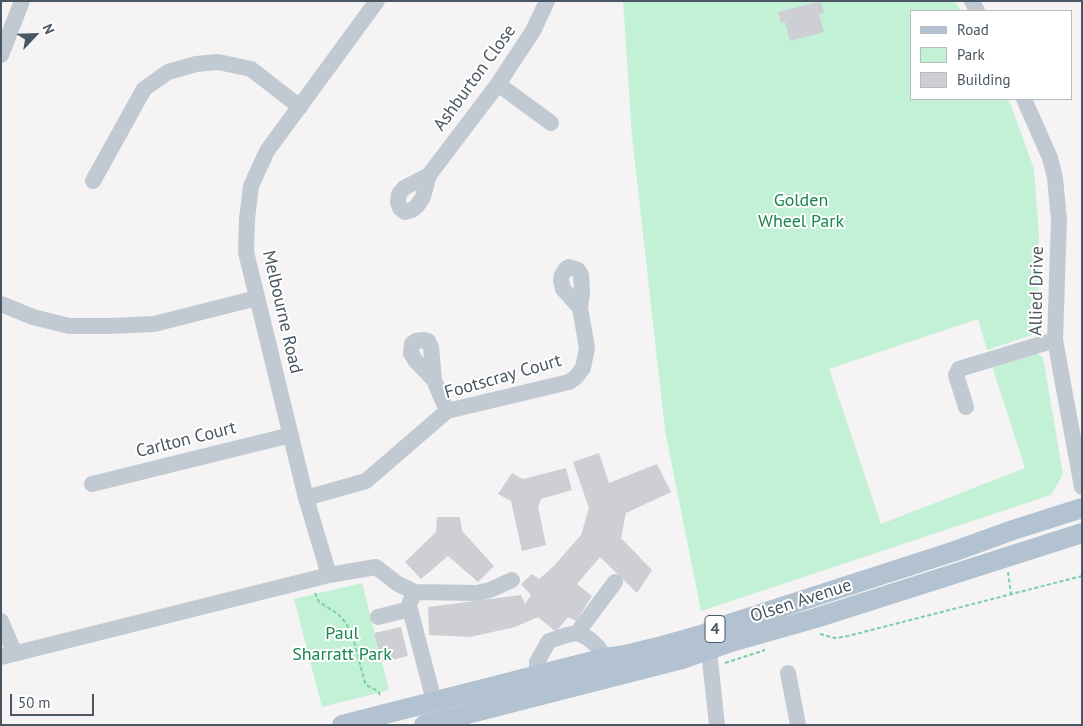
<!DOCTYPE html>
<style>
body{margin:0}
#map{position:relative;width:1083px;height:726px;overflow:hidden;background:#f5f3f3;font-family:"PT Sans",sans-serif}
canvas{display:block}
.frame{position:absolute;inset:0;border:2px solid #4a5661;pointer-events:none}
.legend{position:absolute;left:910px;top:10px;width:162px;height:90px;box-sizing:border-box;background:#fff;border:1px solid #b7bbc0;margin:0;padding:6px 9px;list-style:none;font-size:15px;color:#4a5661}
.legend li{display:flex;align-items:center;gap:10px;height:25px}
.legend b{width:25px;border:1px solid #b7bbc0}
.north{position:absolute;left:10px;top:10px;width:50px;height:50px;-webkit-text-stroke:4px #fff;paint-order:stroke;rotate:66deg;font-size:14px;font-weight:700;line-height:20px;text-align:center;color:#4a5661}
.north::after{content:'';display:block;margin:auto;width:18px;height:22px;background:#4a5661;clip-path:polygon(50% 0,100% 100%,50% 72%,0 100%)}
.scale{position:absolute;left:10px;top:694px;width:84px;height:22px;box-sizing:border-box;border:2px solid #4a5661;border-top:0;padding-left:6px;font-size:15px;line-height:18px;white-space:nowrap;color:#4a5661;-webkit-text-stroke:4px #fff;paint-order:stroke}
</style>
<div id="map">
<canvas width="1083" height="726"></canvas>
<div class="frame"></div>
<ul class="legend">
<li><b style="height:6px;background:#b3c2d1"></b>Road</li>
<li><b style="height:14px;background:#c3f1d5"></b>Park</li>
<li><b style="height:14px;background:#cdcfd5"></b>Building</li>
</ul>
<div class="north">N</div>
<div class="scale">50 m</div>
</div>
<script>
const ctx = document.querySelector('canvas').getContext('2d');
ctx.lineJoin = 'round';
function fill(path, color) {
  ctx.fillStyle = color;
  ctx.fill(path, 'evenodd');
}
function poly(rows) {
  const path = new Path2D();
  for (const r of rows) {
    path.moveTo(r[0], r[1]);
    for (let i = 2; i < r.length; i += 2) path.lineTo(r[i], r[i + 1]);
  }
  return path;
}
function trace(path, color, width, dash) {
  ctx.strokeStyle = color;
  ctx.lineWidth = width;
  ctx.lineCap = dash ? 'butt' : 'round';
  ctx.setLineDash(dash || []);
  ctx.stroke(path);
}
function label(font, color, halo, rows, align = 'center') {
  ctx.font = font + ' "PT Sans",sans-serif';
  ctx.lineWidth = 4;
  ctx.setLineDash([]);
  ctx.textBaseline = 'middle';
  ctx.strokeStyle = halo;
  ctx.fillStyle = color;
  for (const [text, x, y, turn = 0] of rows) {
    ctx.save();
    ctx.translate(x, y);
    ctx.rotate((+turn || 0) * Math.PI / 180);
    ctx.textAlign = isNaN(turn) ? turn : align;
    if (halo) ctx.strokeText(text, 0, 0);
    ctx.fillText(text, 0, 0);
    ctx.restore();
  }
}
const green = poly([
 [623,1,955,1,961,11,912,11,912,99,1008,99,1011,105,1034,169,1039,235,1038,333,987,350,978,319,829,369,881,524,1025,468,992,366,1034,352,1043,357,1063,474,1051,495,701,611,665,430,632,136],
 [362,583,389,690,322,707,294,599]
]);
const building = poly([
 [821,1,824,13,819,14,824,32,790,41,785,22,781,23,778,12],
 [599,453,609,483,657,464,671,492,626,513,621,538,652,570,637,593,600,557,577,584,592,596,576,621,568,617,556,632,538,617,515,627,470,637,429,635,428,607,521,595,525,604,531,595,521,584,532,574,539,579,553,567,581,535,589,508,573,462],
 [566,468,572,490,541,499,538,507,546,545,522,551,511,501,498,494,512,473,523,479],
 [437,517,460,517,462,531,494,566,478,582,448,556,421,579,405,562,436,532],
 [401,627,408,656,382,662,374,633]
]);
const path = poly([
 [1008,572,1011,594],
 [315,593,319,602,338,614,346,623,353,638,365,683,368,686,378,691,381,697],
 [820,634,835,638,848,636,1082,576],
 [725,663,765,650]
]);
const minor = poly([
 [972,1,977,11],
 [1,55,22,1],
 [498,84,551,123],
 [1024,99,1050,158,1055,178,1059,220,1055,340,1082,487],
 [429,175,404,188,399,194,398,202,400,208,405,212,412,210,417,206,423,197,429,175,498,84,533,31,547,1],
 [93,181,144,89,168,72,196,64,218,62,251,69,300,107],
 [1,304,33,317,69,326,110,326,154,324,257,298],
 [434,380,415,360,411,353,412,344,416,341,424,340,428,341,431,347,434,380,447,411],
 [966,407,956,375,959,369,1055,340],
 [92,484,291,435],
 [306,498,366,481,447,411,569,382,576,377,583,368,587,348,580,308,582,293,581,275,578,270,569,267,566,269,562,275,561,280,563,289,580,308],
 [329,575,306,498,246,252,247,219,251,186,267,151,377,1],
 [410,602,415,592,477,593,490,590,512,580],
 [378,617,410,609,434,701],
 [1,621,15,654],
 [705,638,709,651,717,725],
 [1,657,329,575,376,567,398,584,415,592],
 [605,658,598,647,588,638,577,633,615,582],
 [788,673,798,725],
 [537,675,537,662,549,641,567,635,577,633]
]);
const major = poly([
 [342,725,605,658,625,655,658,647,704,634,723,626,955,551,1013,530,1082,508],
 [424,725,682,659,728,643,816,618,1082,533]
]);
const shields = [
 [715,629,20]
];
const shieldNames = [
 ["4",715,629]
];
const streetNames = [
 ["Ashburton Close",475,78,-54],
 ["Allied Drive",1037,291,-89],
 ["Melbourne Road",282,312,77],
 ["Footscray Court",503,377,-16],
 ["Carlton Court",186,440,-14],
 ["Olsen Avenue",801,601,-18]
];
const parkNames = [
 ["Golden",801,201],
 ["Wheel Park",801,222],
 ["Paul",342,634],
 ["Sharratt Park",342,655]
];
fill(green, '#c3f1d5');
fill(building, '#cdcfd5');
trace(path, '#7ad0a6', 2, [4, 2.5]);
trace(minor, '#c1cad2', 16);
trace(major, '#b3c2d1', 20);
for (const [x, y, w] of shields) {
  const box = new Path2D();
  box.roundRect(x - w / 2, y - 13.5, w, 27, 4);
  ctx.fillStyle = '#fff';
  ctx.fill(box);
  trace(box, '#4a5661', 1);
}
label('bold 16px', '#4a5661', null, shieldNames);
label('18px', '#4a5661', '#fff', streetNames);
label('18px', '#17864f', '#fff', parkNames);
</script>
